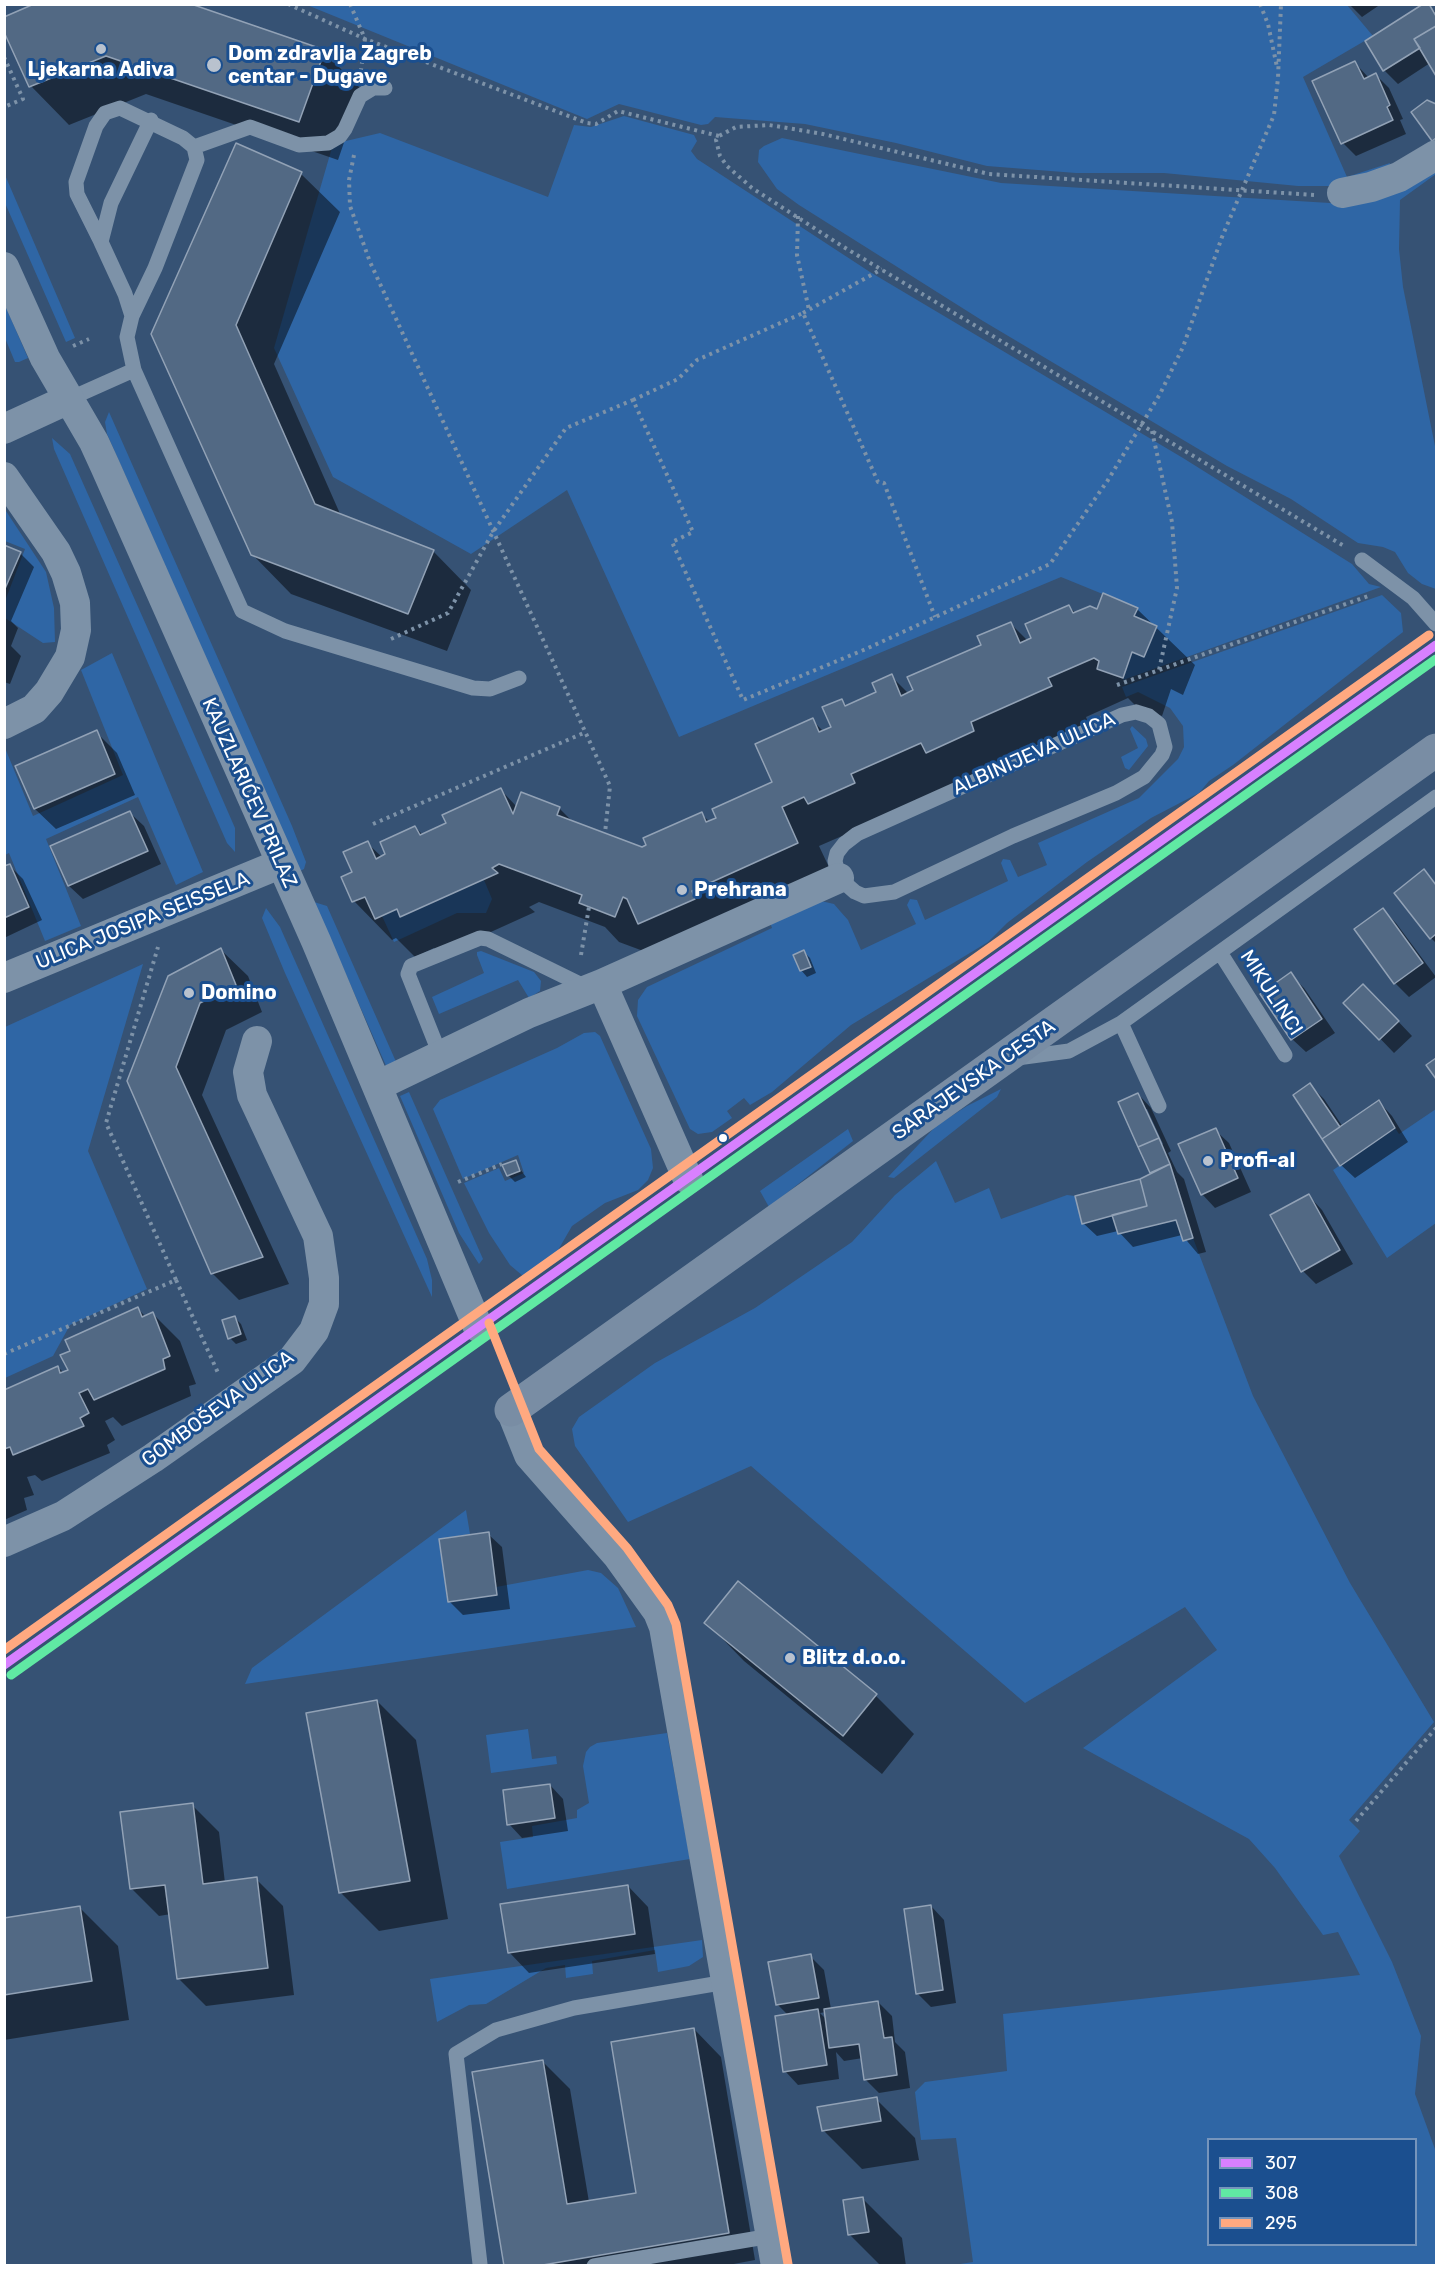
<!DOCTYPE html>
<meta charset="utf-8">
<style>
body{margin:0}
#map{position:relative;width:1441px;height:2270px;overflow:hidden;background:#365274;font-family:Rubik,sans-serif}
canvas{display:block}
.frame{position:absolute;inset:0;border:6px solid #fff;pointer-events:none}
.legend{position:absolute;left:1207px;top:2138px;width:210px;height:108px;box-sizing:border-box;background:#1b4f8f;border:2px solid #7695bc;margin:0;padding:8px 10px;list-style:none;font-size:18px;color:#fff}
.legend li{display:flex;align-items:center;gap:12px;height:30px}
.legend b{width:30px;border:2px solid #7695bc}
</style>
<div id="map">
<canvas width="1441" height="2270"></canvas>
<div class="frame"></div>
<ul class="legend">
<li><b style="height:8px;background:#d880ff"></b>307</li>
<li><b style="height:8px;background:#60e9a3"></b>308</li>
<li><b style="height:8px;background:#ffa980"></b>295</li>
</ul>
</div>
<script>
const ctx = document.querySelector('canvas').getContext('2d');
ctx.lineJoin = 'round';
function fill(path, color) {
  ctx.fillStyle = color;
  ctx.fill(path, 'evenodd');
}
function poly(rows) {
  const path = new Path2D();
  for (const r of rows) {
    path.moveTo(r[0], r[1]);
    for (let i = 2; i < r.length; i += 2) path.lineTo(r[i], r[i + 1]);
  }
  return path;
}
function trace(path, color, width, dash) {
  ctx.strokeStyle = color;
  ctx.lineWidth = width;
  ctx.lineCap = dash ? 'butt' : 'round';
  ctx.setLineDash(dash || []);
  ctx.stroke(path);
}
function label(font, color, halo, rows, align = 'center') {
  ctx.font = font + ' Rubik,sans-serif';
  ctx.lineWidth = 6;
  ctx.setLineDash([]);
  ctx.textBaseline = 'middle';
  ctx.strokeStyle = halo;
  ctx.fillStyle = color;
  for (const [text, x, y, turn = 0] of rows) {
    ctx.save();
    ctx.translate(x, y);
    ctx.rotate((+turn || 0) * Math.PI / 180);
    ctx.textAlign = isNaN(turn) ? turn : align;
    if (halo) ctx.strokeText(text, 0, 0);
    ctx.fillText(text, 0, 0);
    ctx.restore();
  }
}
const green = poly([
 [307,5,1347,5,1373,36,1303,77,1347,177,1390,163,1389,167,1329,186,1298,186,1164,173,1076,173,987,166,896,143,805,124,715,117,708,124,701,125,619,104,587,119],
 [624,116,694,135,697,141,691,151,697,159,870,272,1183,458,1352,564,1369,584,1381,587,1123,680,1132,652,1144,657,1157,626,1134,616,1137,608,1061,577,679,737,567,490,471,554,333,477,274,348,333,144,380,133,548,197,574,125,591,127],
 [782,138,1001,183,1330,203,1349,202,1436,166,1436,174,1400,200,1399,249,1403,287,1436,451,1436,589,1422,584,1408,573,1395,552,1383,547,1358,543,1291,499,1227,466,983,321,799,205,777,189,758,162,759,150,764,146],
 [5,175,75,338,66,342,5,203],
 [5,305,28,358,19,362,15,362,5,338],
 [109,412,292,826,306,862,304,869,300,871,107,434,105,422],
 [52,438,70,454,151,636,235,828,235,852,227,843,54,449],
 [4,508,46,572,54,608,55,642,43,643,5,618,5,601,25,549,5,541],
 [1382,595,1401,613,1403,632,1233,765,1209,781,1199,793,1151,818,1087,862,1007,923,988,942,851,1025,772,1092,750,1105,744,1098,727,1111,732,1118,712,1132,698,1134,690,1129,637,1016,638,1000,647,987,772,928,770,922,821,901,834,904,840,911,848,920,861,950,916,924,907,905,910,899,917,900,925,920,1008,881,1001,863,1003,859,1010,860,1018,877,1047,865,1038,843,1139,798,1178,759,1184,747,1183,726,1170,708,1138,692,1126,697,1122,687],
 [112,653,203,872,176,885,138,797,46,839,81,926,45,941,9,853,5,855,5,748,33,816,123,775,81,670],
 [1132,726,1146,739,1148,746,1129,770,1125,768,1121,757,1138,748,1130,729],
 [484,880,492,899,486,913,457,913,394,942,382,916,397,909,401,917],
 [314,902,327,906,397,1064,387,1068],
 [266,908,280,927,427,1259,432,1280,432,1297,285,973,262,918],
 [481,951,534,972,541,981,540,991,529,998,518,980,439,1014,432,997,484,973,477,955,477,952],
 [143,964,88,1151,147,1289,70,1325,53,1356,5,1378,5,1027],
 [595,1032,600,1036,651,1149,653,1168,648,1180,638,1190,605,1203,572,1226,557,1252,523,1276,510,1265,489,1233,464,1183,499,1168,505,1181,524,1173,518,1155,463,1179,433,1109,440,1100,557,1048,584,1033],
 [1001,1089,997,1097,894,1178,888,1177,936,1126,967,1106],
 [409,1092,483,1259,479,1264,459,1233,400,1096],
 [1436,1109,1436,1223,1387,1258,1333,1170,1395,1128,1399,1134],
 [848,1129,853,1141,769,1207,760,1191],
 [936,1161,955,1203,989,1188,1001,1219,1067,1195,1075,1196,1082,1223,1112,1215,1118,1234,1176,1220,1183,1241,1193,1238,1253,1396,1350,1583,1434,1722,1349,1820,1360,1831,1339,1856,1392,1962,1421,2036,1415,2094,1436,2152,1436,2265,954,2265,973,2262,956,2138,921,2140,915,2092,925,2082,1007,2071,1003,2014,1360,1975,1338,1932,1323,1935,1275,1868,1249,1839,1083,1748,1217,1650,1185,1607,1025,1703,751,1466,628,1522,575,1446,572,1429,579,1417,655,1363,755,1308,852,1242,895,1195],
 [1208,2140,1416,2140,1416,2244,1208,2244],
 [466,1510,470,1534,439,1539,448,1602,497,1595,496,1587,588,1570,601,1573,618,1588,636,1627,245,1684,252,1668],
 [528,1729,532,1759,556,1756,557,1764,491,1773,486,1735],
 [667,1733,690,1859,507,1889,500,1842,533,1837,532,1826,577,1818,577,1810,589,1803,583,1766,586,1752,590,1747,597,1743],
 [702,1940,703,1957,689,1966,658,1972,655,1950,592,1961,593,1974,566,1978,565,1965,546,1968,486,2004,469,2005,437,2022,430,1979]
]);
const shadow = poly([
 [1349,4,1381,4,1362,17],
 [1428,4,1436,13,1436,73,1430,63,1398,84,1384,70],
 [4,28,324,52,362,90,338,160,146,94,69,125,31,86],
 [1355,63,1369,78,1376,75,1389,88,1403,119,1400,120,1406,134,1356,156,1343,143],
 [1428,102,1436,106,1436,142,1434,140],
 [301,174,340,212,274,364,341,516,433,551,471,590,447,651,291,594,252,554,152,334],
 [4,547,20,553,34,567,11,621,18,628,11,646,21,656,10,684,4,682],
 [1069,607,1076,613,1137,609,1195,665,1183,695,1171,689,1162,716,1137,707,1128,698,1086,717,1089,725,848,842,842,836,819,846,836,882,678,962,659,942,654,955,619,942,605,927,539,902,529,907,535,912,440,955,434,948,415,957,396,938,392,940,354,901,354,873,367,843,382,857,415,827,423,835,448,824,501,790,517,807,559,808,574,823,642,849,701,814,710,822,774,783,812,720,824,732,833,728,841,700,848,707,878,693,891,676,909,694,982,646,1010,623,1028,641],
 [96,732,117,753,135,795,56,829,35,809,17,767],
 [130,813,144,826,161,864,83,899,69,886,52,847],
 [9,865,23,879,42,920,4,938,4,868],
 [1424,871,1436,884,1436,943,1431,938],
 [1383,910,1396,923,1436,977,1409,997,1395,983],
 [221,950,248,976,262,1012,226,1030,202,1095,289,1284,239,1300,212,1273,129,1081],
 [804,952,810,958,816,973,807,977,801,970],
 [1290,974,1304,988,1335,1033,1306,1052,1292,1039],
 [1377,999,1412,1036,1394,1053,1346,1003],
 [1310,1085,1324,1099,1343,1127,1379,1102,1392,1116,1408,1142,1355,1178,1341,1165],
 [1138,1094,1151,1108,1171,1151,1168,1153,1177,1172,1184,1179,1206,1252,1198,1254,1182,1235,1133,1247,1118,1231,1097,1236,1083,1223,1140,1180,1153,1174,1120,1103],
 [1144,1109,1147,1109,1163,1144,1161,1145],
 [1215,1130,1229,1143,1251,1192,1215,1208,1202,1194],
 [515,1162,526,1177,515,1182,508,1175],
 [1309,1196,1322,1210,1353,1264,1316,1284,1303,1271],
 [138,1309,146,1317,153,1314,180,1341,196,1384,189,1386,191,1396,122,1426,113,1417,105,1421,115,1440,107,1445,110,1453,42,1481,35,1475,27,1477,34,1495,24,1498,27,1510,4,1520,4,1392,58,1367,64,1373,70,1371,72,1351],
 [234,1317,241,1324,247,1340,236,1344,230,1338],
 [488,1534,502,1547,510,1609,463,1615,449,1601],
 [738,1583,876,1696,914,1734,882,1774,744,1661,706,1622],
 [377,1701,416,1740,448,1919,379,1931,340,1892],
 [550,1785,563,1799,568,1831,522,1838,509,1824],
 [192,1805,219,1832,225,1883,256,1879,283,1906,294,1995,206,2006,179,1979,171,1914,159,1916,132,1889],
 [628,1886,648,1907,655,1954,529,1973,509,1952],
 [931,1906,944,1920,956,2003,931,2007,917,1993],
 [79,1907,118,1946,129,2020,4,2040,4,1919],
 [810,1956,824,1970,831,2009,878,2002,892,2016,895,2042,905,2052,910,2088,879,2093,865,2079,863,2058,844,2061,836,2052,839,2079,798,2085,785,2071,788,2015,778,2005],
 [826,2012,827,2020,820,2013],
 [694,2029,721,2057,755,2260,723,2266,506,2266,543,2062,570,2089,589,2202,638,2194],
 [876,2099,915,2138,919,2160,862,2169,823,2130],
 [863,2199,902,2238,906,2266,881,2266,850,2235,844,2202]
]);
const building = poly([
 [34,4,191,4,325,50,299,122,106,56,29,87,4,32,4,17,34,4],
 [1423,4,1429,4,1436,16,1436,26,1414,39,1420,48,1383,71,1365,41,1423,4],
 [1436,26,1436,76,1414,39,1436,26],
 [1355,61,1364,79,1376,73,1390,105,1387,107,1393,120,1341,144,1312,81,1355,61],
 [1427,100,1436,104,1436,138,1432,141,1411,112,1427,100],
 [236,143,302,172,236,325,315,504,434,550,408,614,251,555,151,334,236,143],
 [4,545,21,552,4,591,4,545],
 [1103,593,1138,608,1134,616,1157,626,1144,657,1132,652,1123,678,1097,669,1099,661,1094,658,1048,678,1052,686,971,722,974,731,926,753,921,743,851,774,855,783,808,804,804,797,782,807,798,843,692,891,695,899,638,924,627,899,623,897,615,917,579,903,582,895,499,864,492,868,498,873,400,917,397,909,375,919,365,897,352,902,341,877,352,872,343,852,368,841,376,859,385,854,380,842,415,826,420,835,446,823,442,815,501,788,513,814,521,792,560,807,557,815,642,847,646,845,643,838,702,812,706,822,716,818,712,809,772,782,755,744,813,718,819,732,831,727,822,707,842,699,845,706,876,692,872,683,892,674,901,696,913,690,907,677,981,645,977,636,1011,622,1020,643,1031,638,1025,624,1069,605,1073,613,1090,606,1097,609,1103,593],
 [97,730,115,774,34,809,15,766,97,730],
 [130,811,148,851,68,886,50,846,130,811],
 [10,864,29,907,4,918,4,866,10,864],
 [1424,869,1436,885,1436,934,1430,939,1394,893,1424,869],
 [1383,908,1423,963,1394,984,1354,929,1383,908],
 [221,948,236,985,200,1003,176,1067,263,1257,211,1274,127,1081,168,976,221,948],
 [804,950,811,967,800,971,793,955,804,950],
 [1291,972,1322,1019,1291,1040,1260,994,1291,972],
 [1363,984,1399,1021,1379,1040,1343,1003,1363,984],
 [1436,1058,1436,1079,1426,1065,1436,1058],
 [1310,1083,1340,1127,1322,1139,1293,1095,1310,1083],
 [1138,1093,1159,1138,1138,1147,1118,1102,1138,1093],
 [1379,1100,1395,1128,1340,1166,1322,1139,1379,1100],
 [1216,1128,1238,1178,1201,1195,1178,1144,1216,1128],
 [1159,1138,1170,1164,1150,1173,1138,1147,1159,1138],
 [516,1160,520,1171,507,1176,502,1165,516,1160],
 [1170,1164,1193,1238,1183,1241,1176,1220,1118,1234,1112,1215,1147,1206,1140,1179,1170,1164],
 [1140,1179,1147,1206,1082,1224,1075,1196,1140,1179],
 [1309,1194,1340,1250,1301,1272,1270,1215,1309,1194],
 [138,1307,142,1317,153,1312,170,1356,163,1359,165,1369,94,1400,88,1389,79,1393,89,1413,80,1418,84,1426,13,1455,10,1447,4,1449,4,1390,58,1366,60,1373,68,1370,60,1355,70,1351,65,1340,138,1307],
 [235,1316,241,1334,228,1339,222,1320,235,1316],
 [489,1532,497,1595,448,1602,439,1539,489,1532],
 [738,1581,877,1694,843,1736,704,1623,738,1581],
 [377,1700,410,1881,339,1893,306,1713,377,1700],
 [550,1784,555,1818,507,1825,503,1790,550,1784],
 [193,1803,203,1884,257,1877,268,1968,177,1979,165,1885,130,1889,120,1812,193,1803],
 [628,1885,635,1934,508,1953,500,1904,628,1885],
 [931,1905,943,1990,916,1994,904,1909,931,1905],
 [80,1906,92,1981,4,1995,4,1918,80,1906],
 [811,1954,819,1998,776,2005,768,1962,811,1954],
 [878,2001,884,2038,892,2037,897,2075,864,2080,859,2044,829,2048,824,2009,878,2001],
 [818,2009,827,2065,783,2072,775,2016,818,2009],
 [694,2028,729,2233,537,2266,504,2266,472,2072,543,2060,567,2204,636,2193,611,2042,694,2028],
 [877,2097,881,2121,822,2131,817,2107,877,2097],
 [863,2197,869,2232,848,2235,843,2200,863,2197]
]);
const path = poly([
 [288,4,365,39,587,123,596,124,618,111,719,136],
 [350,4,365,39,361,70],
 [1260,4,1268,24,1277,67],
 [4,57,23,99,4,107],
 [354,155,349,180,350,206,370,262,610,786,605,833],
 [1314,195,989,174,823,134,769,125,736,127,719,136,716,140,720,156,727,166,752,188,842,246,1344,546],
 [798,216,797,255,809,310],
 [803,313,882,269],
 [73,346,89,339],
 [633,400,678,379,697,360,803,313,878,482,884,483,935,617],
 [1152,431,1172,522,1177,588,1159,670],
 [391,639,448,613,493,532,566,428,633,400,693,532,672,542,743,700,866,649,1050,564,1108,480,1160,394,1183,347,1222,237,1274,115,1278,78,1281,4],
 [1117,685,1371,595],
 [373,824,586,732],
 [581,955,589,907],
 [458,1182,502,1164],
 [176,1280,219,1375],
 [4,1354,176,1280,106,1123,158,947],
 [1356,1821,1436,1728]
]);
const service = poly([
 [194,147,250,127,299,145,328,143,340,136,345,129,360,96,373,88,385,88],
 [132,316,125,294,101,242,111,203,151,120],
 [134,370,242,611,285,631,473,688,490,689,519,678],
 [69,399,134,370,127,337,132,316,155,268,197,160,194,147,183,138,120,108,105,113,96,126,76,182,77,194,101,242],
 [1362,560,1413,598,1436,624],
 [1136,712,1149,716,1159,724,1165,747,1162,755,1144,777,1116,793,1013,836,894,892,864,896,855,892,839,878,835,861,837,853,844,844,857,834,1122,715,1136,712],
 [1221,954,1285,1055],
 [1121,1023,1159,1106],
 [441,1057,408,974,411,966,480,938,488,939,588,988],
 [1017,1058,1069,1051,1121,1023,1436,797],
 [480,2264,456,2054,496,2030,574,2008,726,1982],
 [594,2266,771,2236]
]);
const minor = poly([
 [1342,193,1371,187,1399,177,1436,155],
 [4,267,45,358,94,442,105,466,316,941,478,1327],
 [4,429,69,399],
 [4,477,56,552,66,573,75,603,76,630,70,657,49,692,34,709,4,724],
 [4,978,280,864],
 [377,1086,529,1013,602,984],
 [688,1179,602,984,839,878],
 [511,1410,529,1455,617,1555,658,1612,664,1627,776,2266],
 [4,1542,63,1516,153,1458,292,1360,314,1331,324,1304,324,1278,318,1236,252,1095,248,1072,257,1041]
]);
const secondary = poly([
 [511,1410,1436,750]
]);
const bus1 = poly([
 [4,1665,1436,645]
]);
const bus2 = poly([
 [11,1675,1436,659]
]);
const bus3 = poly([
 [489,1323,539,1449,627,1548,668,1605,676,1624,788,2264],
 [4,1650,1429,635]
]);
const markers = [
 [101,49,6,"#b9c2ce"],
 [214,65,8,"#b9c2ce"],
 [682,890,6,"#b9c2ce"],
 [189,993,6,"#b9c2ce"],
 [723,1138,5,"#fff"],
 [1208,1161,6,"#b9c2ce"],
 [790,1658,6,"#b9c2ce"]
];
const poiNames = [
 ["Dom zdravlja Zagreb",228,54],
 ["centar - Dugave",228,77],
 ["Ljekarna Adiva",101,70,"center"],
 ["Prehrana",694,890],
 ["Domino",201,993],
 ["Profi-al",1220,1161],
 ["Blitz d.o.o.",802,1658]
];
const streetNames = [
 ["ALBINIJEVA ULICA",1034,754,-24],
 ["KAUZLARIĆEV PRILAZ",249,793,66],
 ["ULICA JOSIPA SEISSELA",143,921,-22],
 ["MIKULINCI",1271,993,57],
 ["SARAJEVSKA CESTA",974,1080,-35],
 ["GOMBOŠEVA ULICA",218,1409,-36]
];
fill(green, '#2f66a5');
fill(shadow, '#0007');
fill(building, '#526984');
trace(building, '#92a2b6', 1.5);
trace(path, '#7d92a8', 4, [3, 4.5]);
trace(service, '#7d92a8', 15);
trace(minor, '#7d92a8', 30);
trace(secondary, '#798da4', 33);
trace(bus1, '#d880ff', 9);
trace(bus2, '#60e9a3', 9);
trace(bus3, '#ffa980', 9);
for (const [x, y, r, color] of markers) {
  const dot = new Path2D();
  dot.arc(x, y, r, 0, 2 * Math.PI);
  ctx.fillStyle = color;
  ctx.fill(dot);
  trace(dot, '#1b4f8f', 2);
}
label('bold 20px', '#fff', '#1b4f8f', poiNames, 'left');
label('20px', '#fff', '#1b4f8f', streetNames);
</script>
